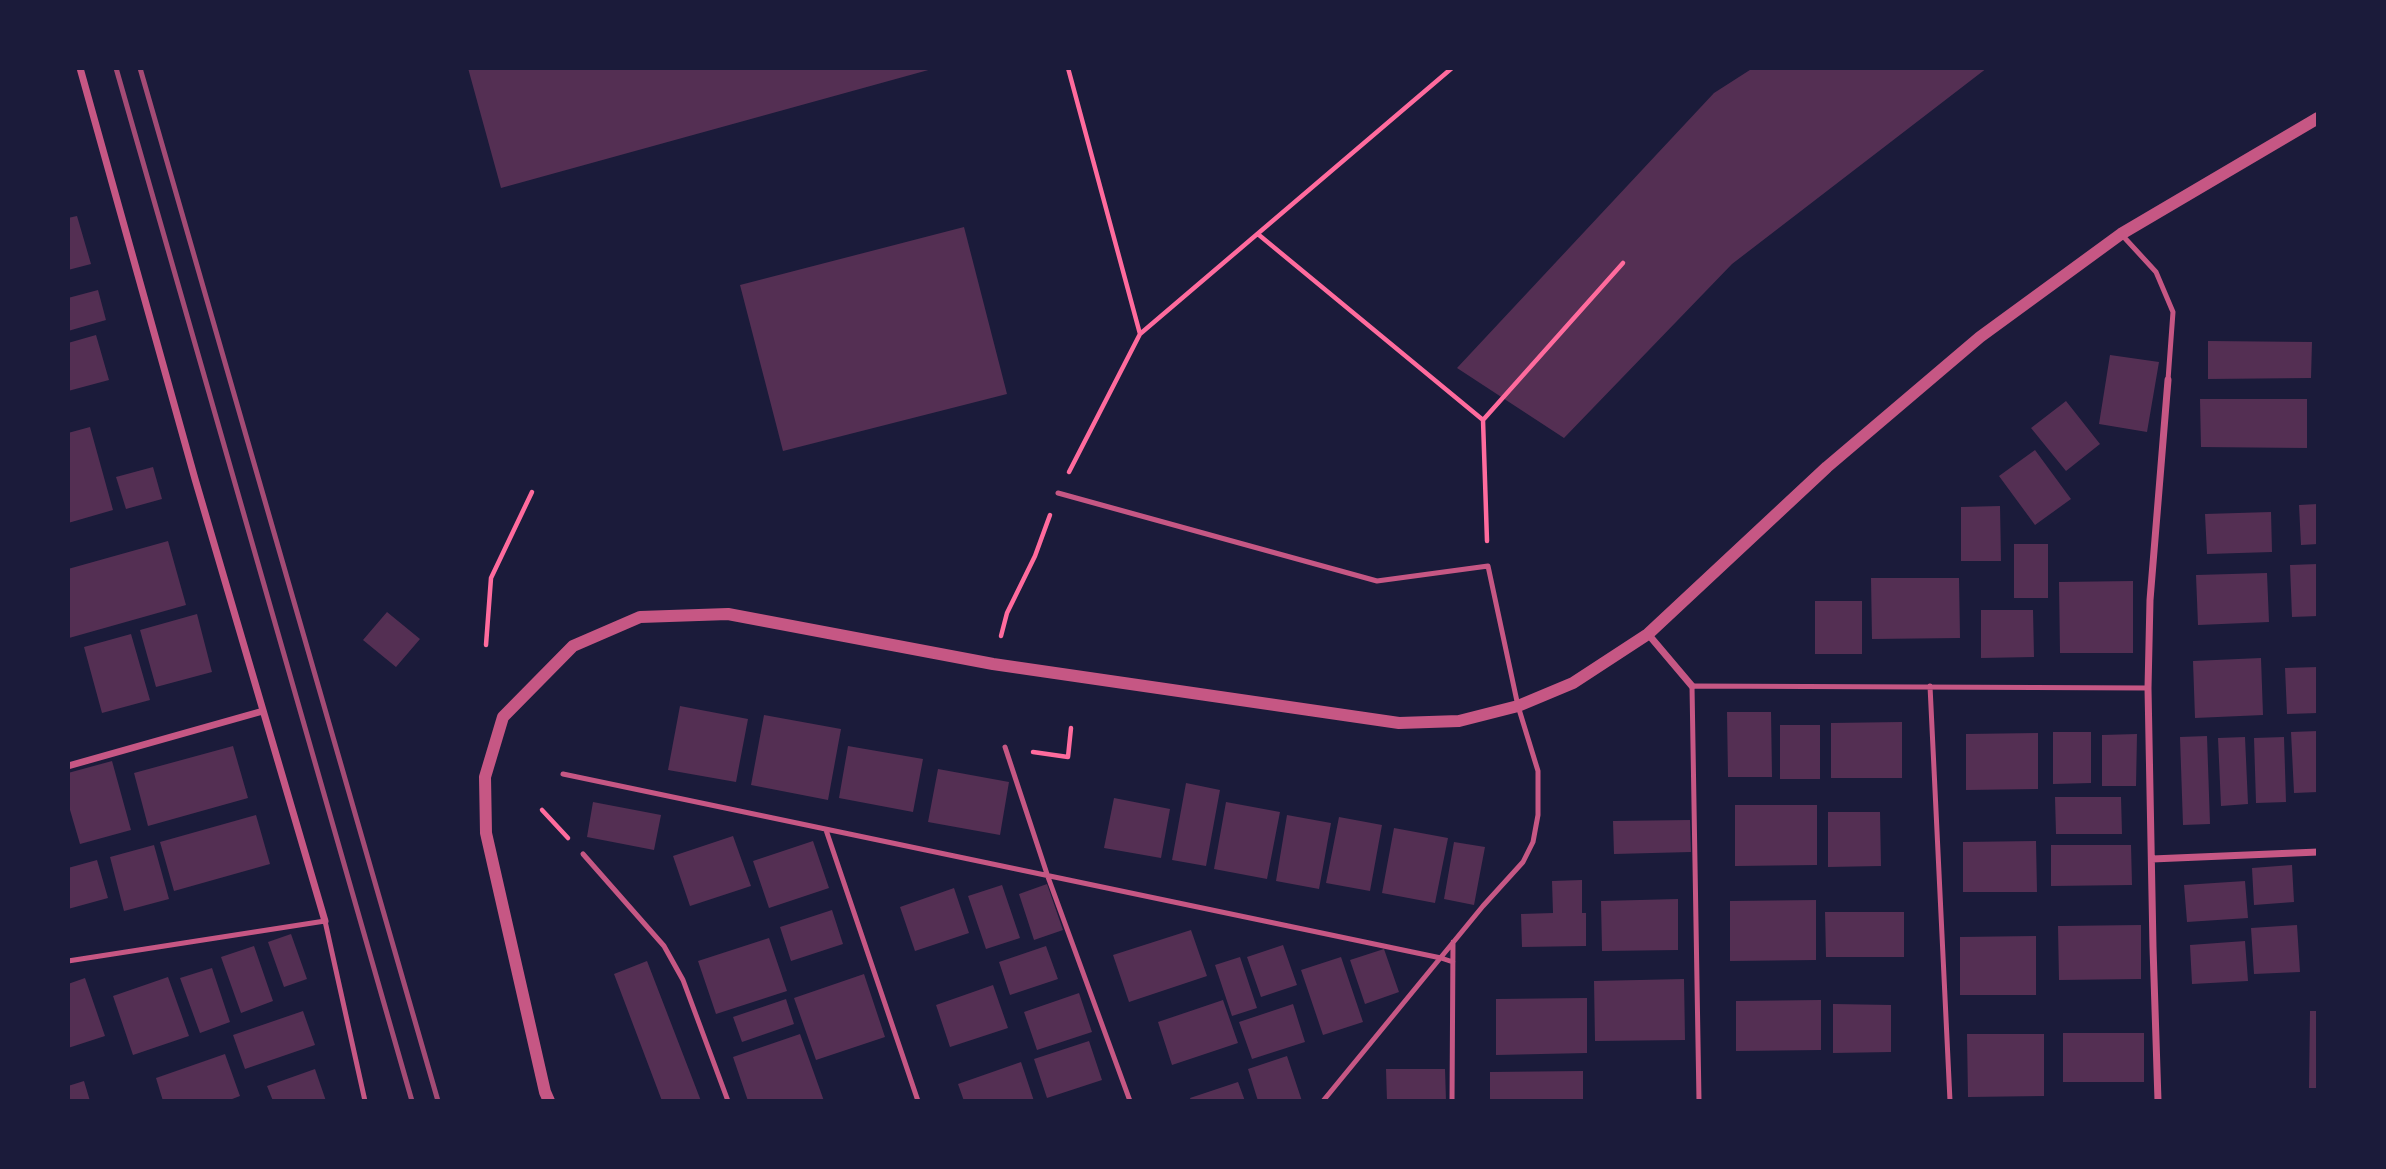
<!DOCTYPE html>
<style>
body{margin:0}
#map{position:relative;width:2386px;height:1169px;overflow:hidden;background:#1b1b3a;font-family:"Fira Sans",sans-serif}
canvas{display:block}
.frame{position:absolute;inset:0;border:70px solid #1b1b3a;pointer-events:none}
</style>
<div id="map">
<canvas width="2386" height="1169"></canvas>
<div class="frame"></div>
</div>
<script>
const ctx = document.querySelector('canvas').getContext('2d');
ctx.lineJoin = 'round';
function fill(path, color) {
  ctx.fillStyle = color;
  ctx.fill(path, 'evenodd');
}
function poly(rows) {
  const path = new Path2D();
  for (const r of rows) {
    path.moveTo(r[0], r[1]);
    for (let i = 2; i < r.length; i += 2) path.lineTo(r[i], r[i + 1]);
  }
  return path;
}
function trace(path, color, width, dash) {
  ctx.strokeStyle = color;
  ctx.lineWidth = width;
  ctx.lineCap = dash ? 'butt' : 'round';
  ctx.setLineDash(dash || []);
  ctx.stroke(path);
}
const building = poly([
 [468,68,932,68,932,69,501,188],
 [1753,68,1987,68,1732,264,1564,438,1457,368,1714,93],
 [77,216,91,264,68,270,68,218],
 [964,227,1007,394,783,451,740,285],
 [98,290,106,320,68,331,68,298],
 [96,335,109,380,68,391,68,343],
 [2208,341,2312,342,2311,378,2208,379],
 [2110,355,2159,362,2147,432,2099,424],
 [2200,399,2307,399,2307,448,2201,447],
 [2066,401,2100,444,2066,471,2031,428],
 [90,427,113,510,68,523,68,433],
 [2035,450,2071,499,2035,525,1999,476],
 [153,467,162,499,126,509,116,477],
 [2318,504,2318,544,2301,545,2299,505],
 [2000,506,2001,561,1961,561,1961,507],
 [2271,512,2272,552,2207,554,2205,514],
 [168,541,186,605,69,638,68,569],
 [2014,544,2048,544,2048,598,2014,598],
 [2318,564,2318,616,2292,617,2290,565],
 [2267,573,2269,622,2198,625,2196,575],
 [1871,578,1959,578,1960,638,1872,639],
 [2133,581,2133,653,2060,653,2059,582],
 [1815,601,1862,601,1862,654,1815,654],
 [1981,610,2033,610,2034,657,1981,658],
 [387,612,420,639,396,667,363,640],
 [197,614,212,672,156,687,140,630],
 [131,634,150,700,102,713,84,647],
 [2261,658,2263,715,2195,718,2193,661],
 [2318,667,2318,713,2287,714,2285,668],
 [680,706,748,719,736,782,668,770],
 [1727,712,1771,712,1772,777,1728,777],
 [764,715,841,729,828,800,751,785],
 [1902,722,1902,778,1831,778,1831,723],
 [1780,725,1820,725,1820,779,1780,779],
 [2318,731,2318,792,2294,793,2291,732],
 [2053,732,2091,732,2091,783,2053,784],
 [2038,733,2038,789,1966,790,1966,734],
 [2137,734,2136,786,2102,786,2102,735],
 [2207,736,2210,824,2183,825,2180,737],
 [2245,737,2248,804,2221,806,2218,738],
 [2284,737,2286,802,2256,803,2254,738],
 [233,746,248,798,148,826,134,773],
 [848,746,923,759,913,812,839,798],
 [112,761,131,830,80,844,68,803,68,773],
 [938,769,1009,782,1000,835,928,822],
 [1186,783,1220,790,1206,866,1172,860],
 [2055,797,2121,797,2122,834,2056,834],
 [1114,798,1170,809,1161,858,1104,848],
 [593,802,661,815,654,850,587,837],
 [1226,802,1280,812,1267,879,1214,869],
 [1735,805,1817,805,1817,865,1735,866],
 [1828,812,1880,812,1881,866,1828,867],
 [256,815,270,864,174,891,160,842],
 [1287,815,1331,823,1319,889,1276,881],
 [1339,817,1382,825,1370,891,1326,883],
 [1690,820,1691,852,1614,854,1613,821],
 [1394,828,1448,838,1435,903,1382,893],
 [733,836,751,886,690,906,673,856],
 [813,841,829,888,769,908,753,861],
 [2036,841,2037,892,1963,892,1963,842],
 [1454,842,1485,847,1474,905,1444,899],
 [154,845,169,899,124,911,110,857],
 [2051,845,2131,845,2132,885,2051,886],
 [97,860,108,898,68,909,68,868],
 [2292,865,2294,902,2254,905,2252,868],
 [1582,880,1582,913,1586,913,1586,946,1522,947,1521,914,1553,913,1552,881],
 [2245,881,2248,918,2187,922,2184,885],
 [1047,884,1063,930,1034,940,1019,894],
 [1002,885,1020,938,986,949,968,896],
 [954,888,969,933,915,951,900,907],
 [1678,899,1678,950,1602,951,1601,901],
 [1816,900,1816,960,1730,961,1730,901],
 [832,910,843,944,791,961,780,927],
 [1825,912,1904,912,1904,957,1826,957],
 [2141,925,2141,979,2059,980,2058,926],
 [2297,925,2300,972,2254,974,2251,928],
 [1191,930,1207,976,1129,1002,1113,955],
 [291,934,307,979,284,987,268,942],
 [2036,936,2036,995,1960,995,1960,937],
 [769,938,787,991,716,1014,698,961],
 [2245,941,2248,981,2192,984,2190,945],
 [1283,945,1297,985,1261,997,1247,957],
 [254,946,273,1001,241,1013,221,957],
 [1046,946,1058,979,1010,995,999,962],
 [1384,949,1399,992,1365,1004,1350,960],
 [1240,957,1257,1008,1232,1016,1215,965],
 [1341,957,1363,1022,1323,1035,1301,970],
 [647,961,701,1101,662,1101,614,974],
 [212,968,230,1022,200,1033,180,978],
 [864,974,885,1037,816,1060,794,998],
 [168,977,189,1036,133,1055,113,996],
 [85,978,105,1036,68,1048,68,984],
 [1684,979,1685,1040,1595,1041,1594,981],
 [993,985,1008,1028,950,1047,936,1005],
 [1079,993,1092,1032,1037,1050,1024,1012],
 [1587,998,1587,1053,1496,1055,1496,999],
 [786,999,794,1024,742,1042,733,1017],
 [1223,1000,1238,1043,1172,1065,1158,1022],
 [1821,1000,1821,1050,1736,1051,1736,1001],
 [1293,1004,1305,1042,1252,1059,1239,1022],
 [1833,1004,1891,1005,1891,1052,1833,1053],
 [303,1011,315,1045,245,1069,233,1035],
 [2310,1011,2318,1011,2318,1088,2309,1088],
 [2063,1033,2144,1033,2144,1082,2063,1082],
 [800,1034,824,1101,748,1101,733,1057],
 [1967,1034,2044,1034,2044,1096,1968,1097],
 [1089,1041,1102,1080,1047,1098,1034,1059],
 [225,1054,240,1096,227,1101,163,1101,156,1078],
 [1287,1056,1302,1101,1258,1101,1248,1069],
 [1021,1062,1034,1101,964,1101,958,1084],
 [315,1069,326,1101,273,1101,267,1086],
 [1386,1069,1445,1069,1446,1101,1387,1101],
 [1583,1071,1583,1101,1490,1101,1490,1072],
 [84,1081,90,1101,68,1101,68,1086],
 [1238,1082,1245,1101,1191,1101,1190,1098]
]);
const path = poly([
 [1068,68,1140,334],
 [1259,235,1483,420,1487,541],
 [1483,420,1623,263],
 [1069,472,1140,334,1452,68],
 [1001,636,1007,613,1035,556,1050,515],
 [486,645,491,578,532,492],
 [1033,752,1068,757,1071,728],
 [542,810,568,838]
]);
const service = poly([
 [2122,235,2156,272,2173,312,2168,380],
 [1058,493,1377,581,1488,566,1518,706,1538,771,1538,815,1533,842,1523,862,1483,906,1323,1101],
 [1930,686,1950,1101],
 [1005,747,1048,877,1130,1101],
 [563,774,1441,958,1453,962],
 [826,830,918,1101],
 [583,854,664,946,683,980,728,1101],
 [68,961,325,921,365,1101],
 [1452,1101,1453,942],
 [1699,1101,1692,686,2148,688]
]);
const minor = poly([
 [80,68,195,479,325,921],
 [1648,634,1692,686],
 [68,766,263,711],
 [2152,859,2318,852],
 [2158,1101,2153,947,2148,688,2150,600,2168,380]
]);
const tertiary = poly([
 [549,1101,545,1092,486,833,485,777,503,717,573,646,640,617,728,614,993,664,1399,723,1459,721,1518,706,1573,683,1648,634,1827,467,1980,337,2121,234,2318,118]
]);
const rail = poly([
 [116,68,412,1101],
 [140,68,438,1101]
]);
fill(building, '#542f53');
trace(path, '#ff6b9d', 4.5);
trace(service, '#c65784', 5);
trace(minor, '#c65784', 7);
trace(tertiary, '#c65784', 12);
trace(rail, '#a44b75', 5);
</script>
